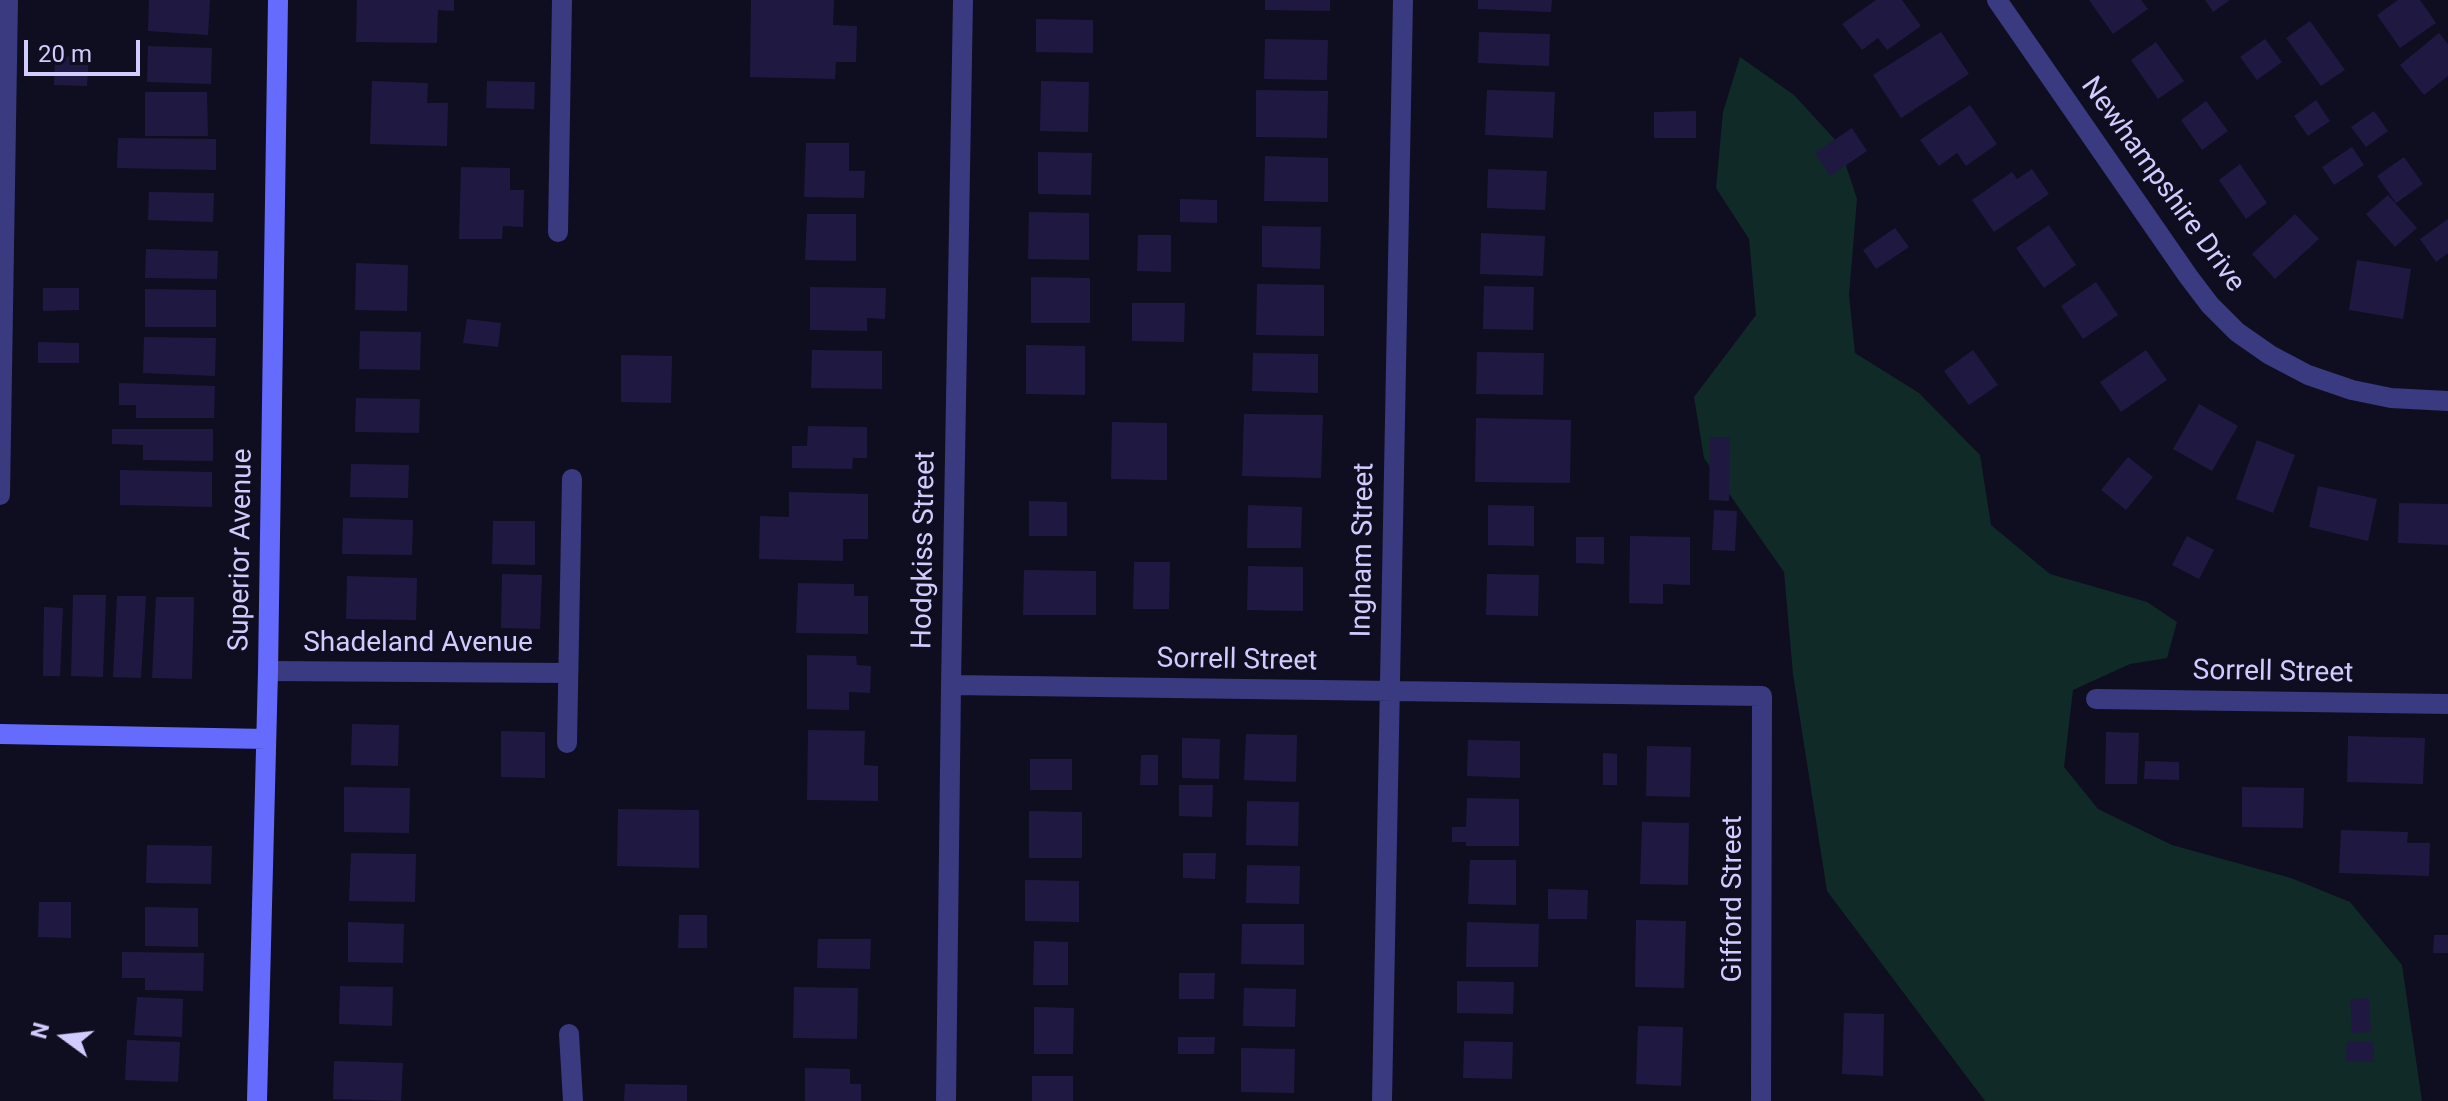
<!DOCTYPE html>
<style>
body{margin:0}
#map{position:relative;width:2448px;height:1101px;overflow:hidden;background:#0f0d20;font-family:Roboto,sans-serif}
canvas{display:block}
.north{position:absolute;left:24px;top:997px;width:80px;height:80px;-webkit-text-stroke:6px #0f0d20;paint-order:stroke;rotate:285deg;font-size:22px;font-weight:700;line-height:32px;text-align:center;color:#d0cdfe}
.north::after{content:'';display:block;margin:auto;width:28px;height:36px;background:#d0cdfe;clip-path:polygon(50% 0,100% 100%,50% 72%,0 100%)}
.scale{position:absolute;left:24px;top:40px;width:116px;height:36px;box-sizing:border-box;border:4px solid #d0cdfe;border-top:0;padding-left:10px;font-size:24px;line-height:28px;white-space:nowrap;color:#d0cdfe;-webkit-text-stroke:6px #0f0d20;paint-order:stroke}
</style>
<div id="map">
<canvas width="2448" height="1101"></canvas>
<div class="north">N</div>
<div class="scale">20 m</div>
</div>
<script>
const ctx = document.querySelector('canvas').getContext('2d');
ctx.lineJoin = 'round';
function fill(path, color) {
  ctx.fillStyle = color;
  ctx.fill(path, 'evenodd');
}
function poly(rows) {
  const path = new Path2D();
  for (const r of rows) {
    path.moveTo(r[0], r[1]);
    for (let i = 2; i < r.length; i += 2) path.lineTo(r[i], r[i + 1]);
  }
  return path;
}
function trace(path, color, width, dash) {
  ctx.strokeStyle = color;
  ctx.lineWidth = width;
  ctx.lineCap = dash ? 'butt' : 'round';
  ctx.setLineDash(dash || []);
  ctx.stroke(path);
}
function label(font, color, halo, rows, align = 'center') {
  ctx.font = font + ' Roboto,sans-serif';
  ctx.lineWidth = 6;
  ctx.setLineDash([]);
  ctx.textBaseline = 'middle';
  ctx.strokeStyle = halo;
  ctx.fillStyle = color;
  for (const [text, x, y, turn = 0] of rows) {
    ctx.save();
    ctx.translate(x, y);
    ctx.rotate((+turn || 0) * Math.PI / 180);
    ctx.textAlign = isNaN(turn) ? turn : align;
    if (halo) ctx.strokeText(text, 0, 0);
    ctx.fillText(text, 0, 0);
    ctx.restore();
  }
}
const green = poly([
 [1740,57,1794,95,1839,144,1857,199,1849,295,1855,353,1919,393,1980,455,1991,525,2050,574,2147,602,2177,622,2167,658,2130,664,2073,690,2064,767,2098,809,2172,845,2291,878,2350,902,2402,965,2422,1101,1985,1101,1827,891,1793,674,1784,572,1704,458,1694,397,1756,315,1749,239,1716,188,1723,112]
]);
const building = poly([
 [149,0,210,0,208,35,148,31],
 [357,0,454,0,454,11,438,10,437,43,356,42],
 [751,0,834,0,833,25,857,26,856,62,836,62,835,79,750,77],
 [1265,0,1330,0,1330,11,1265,10],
 [1478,0,1552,0,1551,12,1478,9],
 [1876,0,1902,0,1921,26,1887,50,1878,38,1862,50,1842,24],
 [2089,0,2141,0,2148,9,2113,34],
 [2205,0,2230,0,2213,12],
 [2398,0,2420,0,2436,23,2400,48,2377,15],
 [1036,19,1093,20,1093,53,1036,52],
 [2310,21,2345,70,2321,86,2286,38],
 [1479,32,1550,34,1549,66,1478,63],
 [1941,32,1969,74,1901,118,1873,75],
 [2439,33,2448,44,2448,76,2424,95,2400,65],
 [1265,39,1328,40,1327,80,1264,79],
 [2265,39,2282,62,2257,80,2240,57],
 [2156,42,2184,81,2158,99,2131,60],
 [148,46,212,48,211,84,147,82],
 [55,56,89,57,87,86,54,85],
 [372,81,428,83,427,103,448,103,447,146,370,144],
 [487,81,535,82,534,109,486,108],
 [1041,81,1089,82,1088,132,1040,131],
 [1256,90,1328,91,1327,138,1256,137],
 [1487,90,1555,92,1553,138,1485,135],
 [145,92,207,92,208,136,145,136],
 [2316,100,2330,121,2308,136,2294,116],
 [2206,101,2228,131,2202,150,2181,120],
 [1970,105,1997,144,1966,166,1957,153,1939,166,1920,140],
 [1696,111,1696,138,1654,138,1654,112],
 [2374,111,2388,131,2366,147,2351,127],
 [1852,128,1867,151,1830,176,1815,153],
 [118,138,216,139,216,170,117,168],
 [806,143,849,143,849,171,865,171,864,198,804,197],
 [2352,147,2364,165,2334,185,2322,167],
 [1038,152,1092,153,1091,195,1038,194],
 [1265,156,1328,158,1328,202,1264,201],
 [2404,157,2423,184,2396,203,2377,176],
 [2240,164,2267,203,2246,219,2219,180],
 [461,167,510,168,510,190,524,190,523,227,503,226,502,239,459,239],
 [1488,169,1547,171,1545,210,1487,208],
 [2032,169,2049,194,1994,232,1972,200,2012,172,2017,179],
 [149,192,214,193,213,222,148,220],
 [2388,195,2417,228,2395,247,2366,214],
 [1180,199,1217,200,1217,223,1180,222],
 [1029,212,1089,213,1089,260,1028,259],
 [807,214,856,214,856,261,805,260],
 [2295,214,2319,239,2275,279,2252,254],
 [2448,219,2448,253,2436,262,2420,239],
 [2049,225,2076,265,2044,288,2016,248],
 [1262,226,1321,227,1320,269,1262,267],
 [1895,228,1909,247,1876,269,1863,250],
 [1481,233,1545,236,1543,276,1480,274],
 [1138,235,1171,235,1171,272,1137,271],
 [146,249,218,251,217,279,145,278],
 [2357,260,2411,269,2403,319,2349,310],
 [356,263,408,265,407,311,355,310],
 [1031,277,1090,278,1090,323,1031,323],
 [2096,282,2118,315,2083,339,2061,306],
 [1257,284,1324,285,1324,336,1256,335],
 [1484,286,1534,287,1533,330,1483,329],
 [810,287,886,288,885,319,867,318,867,331,810,330],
 [43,288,79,288,79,310,43,311],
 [145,289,216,290,216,327,145,327],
 [1132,303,1185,303,1184,342,1132,341],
 [467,319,501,323,498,347,463,343],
 [360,331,421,332,420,370,359,369],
 [144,337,216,338,215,376,143,373],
 [38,342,79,343,79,363,38,363],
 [1026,345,1085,346,1085,395,1026,394],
 [812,350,882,351,882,389,811,388],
 [1973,350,1998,385,1969,405,1944,371],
 [2146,350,2167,380,2121,412,2100,382],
 [1477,352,1544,353,1543,395,1476,394],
 [1253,353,1318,354,1318,393,1252,391],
 [621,355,672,356,671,403,621,402],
 [119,383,215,386,214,418,136,418,136,405,119,405],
 [356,398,420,399,419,433,355,432],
 [2199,404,2238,426,2212,471,2173,449],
 [1244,414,1323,415,1321,478,1242,476],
 [1476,418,1571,420,1570,483,1475,482],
 [1112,422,1167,423,1167,480,1111,479],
 [808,426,867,427,867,458,853,458,852,469,792,468,792,446,807,446],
 [112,429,213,429,213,461,143,460,143,445,112,444],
 [1710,437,1730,437,1729,501,1709,500],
 [2257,440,2295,455,2273,513,2236,499],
 [2128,457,2153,477,2126,510,2101,490],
 [351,464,409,465,408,498,350,497],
 [120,470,212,472,212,507,120,505],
 [2318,486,2377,499,2368,541,2309,527],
 [789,492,868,494,868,539,843,539,843,561,759,559,760,516,789,517],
 [1029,501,1067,502,1067,536,1029,536],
 [2399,503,2448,504,2448,545,2398,543],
 [1248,505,1302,507,1301,548,1247,548],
 [1488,505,1534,506,1534,546,1488,545],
 [1714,510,1737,511,1735,551,1712,550],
 [343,518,413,520,412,555,342,554],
 [493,521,535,521,535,565,492,564],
 [1630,536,1690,537,1690,585,1663,584,1663,604,1629,603],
 [2187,536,2214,550,2199,579,2172,565],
 [1576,537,1604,537,1604,564,1576,563],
 [1134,562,1170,562,1169,609,1133,609],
 [1248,566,1303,567,1303,611,1247,610],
 [1024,570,1096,571,1096,615,1023,615],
 [502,574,542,575,540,629,501,628],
 [1487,574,1539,575,1538,616,1486,615],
 [347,576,417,578,416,620,346,619],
 [798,583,854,584,854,596,868,596,868,634,796,633],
 [73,595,106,595,103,677,71,676],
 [117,596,146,596,141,678,113,677],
 [156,597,194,597,192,679,152,678],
 [44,607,63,608,60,676,43,676],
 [807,655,856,656,857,665,871,666,870,693,849,692,849,710,807,709],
 [352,724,399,725,398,766,351,765],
 [808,730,865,731,864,765,878,766,878,801,807,800],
 [501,731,545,732,545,778,501,777],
 [2106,732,2139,733,2137,784,2105,784],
 [1246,734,1297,735,1296,782,1244,780],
 [2348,736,2425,738,2423,784,2347,782],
 [1182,738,1220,739,1219,779,1182,778],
 [1468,740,1520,741,1520,778,1467,776],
 [1647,746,1691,747,1690,797,1646,796],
 [1603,753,1617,754,1617,785,1603,785],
 [1141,755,1158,755,1158,785,1140,785],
 [1030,759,1072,759,1072,790,1030,790],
 [2145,761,2179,762,2179,780,2144,779],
 [1179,785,1213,785,1212,817,1179,816],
 [344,787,410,788,409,833,344,832],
 [2242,787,2304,788,2303,828,2242,827],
 [1467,798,1519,799,1519,846,1466,846,1466,842,1452,842,1452,827,1466,827],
 [1247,801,1299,802,1298,846,1246,845],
 [618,809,699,810,699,868,617,866],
 [1029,811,1082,812,1082,858,1029,858],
 [1642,822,1689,823,1688,885,1640,884],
 [2341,830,2408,832,2407,843,2430,843,2429,876,2339,873],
 [147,845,212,846,211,884,146,883],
 [351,853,416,854,415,902,349,901],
 [1183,853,1216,853,1215,879,1183,878],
 [1470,860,1516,860,1516,905,1468,904],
 [1247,865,1300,866,1299,904,1246,903],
 [1025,880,1079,881,1079,922,1025,921],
 [1548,889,1588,890,1587,919,1548,919],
 [39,902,71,902,71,938,38,937],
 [145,907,198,908,198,947,145,946],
 [679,915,707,915,707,948,678,948],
 [1636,920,1686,921,1684,988,1635,987],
 [348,922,404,924,403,963,348,962],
 [1467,922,1539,924,1538,967,1466,967],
 [1242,924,1304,924,1304,965,1241,964],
 [2434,935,2448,935,2448,953,2433,953],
 [818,939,871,939,870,969,817,968],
 [1034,941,1068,942,1068,985,1033,985],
 [122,952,204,953,203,991,145,990,145,978,122,978],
 [1179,973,1215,973,1214,999,1179,999],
 [1457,981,1514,982,1513,1014,1457,1013],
 [340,986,393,987,392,1026,339,1024],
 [794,987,858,988,857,1039,793,1038],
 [1244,988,1296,989,1295,1027,1243,1026],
 [137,997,183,999,182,1037,134,1035],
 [2369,998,2371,1032,2352,1033,2350,999],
 [1034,1007,1074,1008,1073,1054,1034,1054],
 [1844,1013,1884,1014,1883,1076,1842,1074],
 [1638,1026,1683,1027,1681,1086,1636,1084],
 [1178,1037,1215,1037,1214,1054,1178,1054],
 [127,1040,180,1042,178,1082,125,1080],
 [1464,1041,1513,1042,1512,1079,1463,1078],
 [2347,1041,2374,1042,2374,1062,2346,1061],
 [1241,1048,1295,1049,1294,1093,1241,1092],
 [334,1061,403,1063,401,1101,333,1099],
 [805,1068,850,1069,850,1084,861,1084,861,1101,805,1101],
 [1032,1076,1073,1076,1073,1101,1032,1101],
 [625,1084,687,1085,687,1101,624,1101]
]);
const lane = poly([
 [558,232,562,0]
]);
const street = poly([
 [1997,0,2188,276,2210,305,2237,332,2270,355,2308,375,2352,390,2391,398,2448,401],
 [0,495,8,0],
 [268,671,568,673],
 [951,685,1762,696,1761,1101],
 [2096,699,2448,704],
 [567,743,572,479],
 [569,1034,573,1101],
 [946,1101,951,685,963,0],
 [1382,1101,1403,0]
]);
const secondary = poly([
 [0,734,266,739],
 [257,1101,268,671,278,0]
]);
const streetNames = [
 ["Newhampshire Drive",2162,185,54],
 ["Superior Avenue",242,550,-89],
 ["Hodgkiss Street",925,550,-89],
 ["Ingham Street",1364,550,-89],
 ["Shadeland Avenue",418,644],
 ["Sorrell Street",1237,661,1],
 ["Sorrell Street",2273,673,1],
 ["Gifford Street",1734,899,-90]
];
fill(green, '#102a28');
fill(building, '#1f1941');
trace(lane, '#393a7f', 20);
trace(street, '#393a7f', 20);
trace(secondary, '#656bfd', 20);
label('28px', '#d0cdfe', '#0f0d20', streetNames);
</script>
